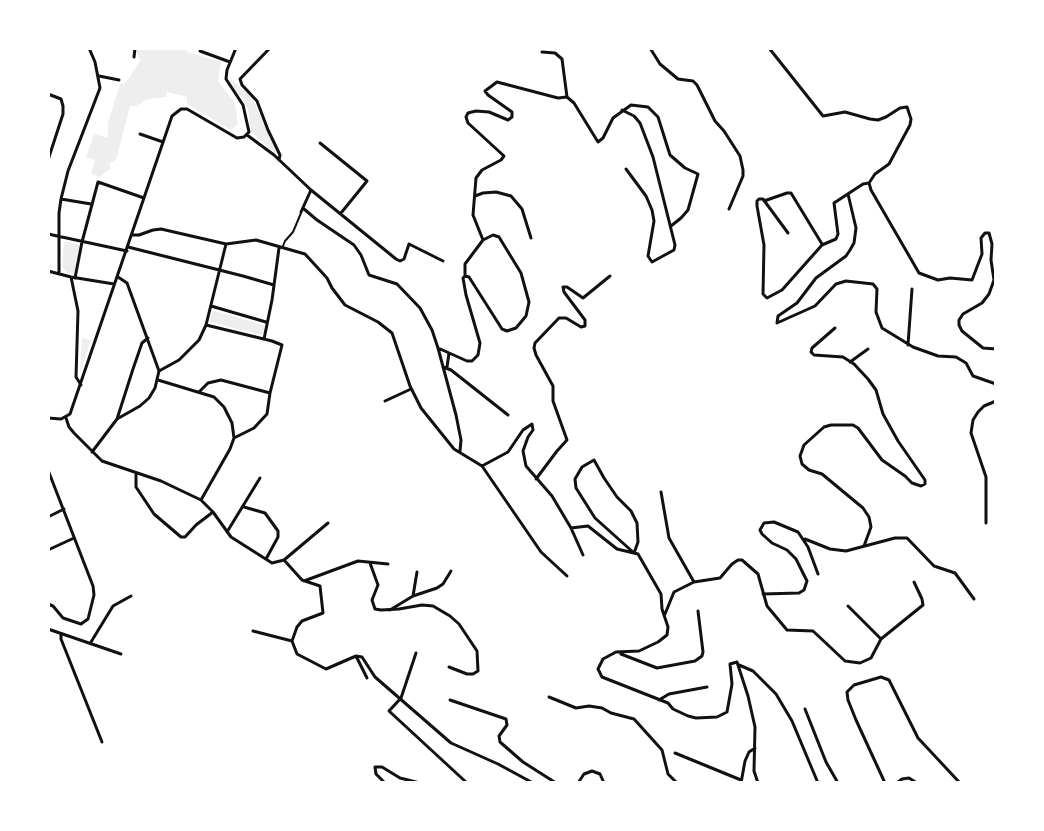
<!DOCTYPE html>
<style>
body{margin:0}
#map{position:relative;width:1044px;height:831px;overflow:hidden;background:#fff;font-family:Karla,sans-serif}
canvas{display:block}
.frame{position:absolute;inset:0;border:50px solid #fff;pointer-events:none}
</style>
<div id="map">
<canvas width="1044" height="831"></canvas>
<div class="frame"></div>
</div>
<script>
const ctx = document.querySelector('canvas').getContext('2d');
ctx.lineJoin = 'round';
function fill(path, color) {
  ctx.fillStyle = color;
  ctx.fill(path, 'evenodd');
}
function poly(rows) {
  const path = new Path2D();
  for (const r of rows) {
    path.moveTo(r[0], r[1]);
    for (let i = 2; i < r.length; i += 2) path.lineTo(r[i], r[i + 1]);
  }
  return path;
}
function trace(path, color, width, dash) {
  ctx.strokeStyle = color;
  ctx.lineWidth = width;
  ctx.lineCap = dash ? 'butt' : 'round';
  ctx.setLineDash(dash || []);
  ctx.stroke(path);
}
const green = poly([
 [135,48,186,48,187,52,221,62,218,81,235,103,238,124,231,130,187,104,187,97,167,92,166,97,148,99,136,106,130,106,116,160,109,164,111,168,100,177,91,174,95,160,86,157,94,134,108,138,108,123,120,84,124,84,127,81,140,61],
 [230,78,252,97,278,156,251,132,248,110,243,99,232,87],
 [64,241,80,245,74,274,67,273,62,266],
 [214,311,264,325,264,333,261,335,210,322,212,312],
 [82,338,91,340,80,373]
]);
const pedestrian = poly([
 [283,246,285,241,293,232,301,213]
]);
const minor = poly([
 [270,48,240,79,242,85,257,101,268,130,280,155,279,160],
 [650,48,660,64,678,79,693,81,697,85,715,121,724,131,740,156,743,170,743,176,729,209],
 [769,48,823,116,845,112,870,119,878,120,886,117,900,108,907,107,911,119,910,125,889,164,875,174,869,183,871,190,919,273,938,280,950,278,972,280,982,254,981,238,985,233,989,233,992,244,991,260,994,280,989,294,982,303,963,314,959,320,959,325,962,331,983,348,996,349],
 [200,51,230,62],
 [134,57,135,48],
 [99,76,119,80],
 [48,94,61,99,63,106,63,114,48,160],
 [567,97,574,103,598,142,603,138,613,118,631,105,648,107,658,117,670,155,685,168,698,174,688,210,681,218,671,226],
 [622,110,634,116,640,123,653,157,675,245,674,250,652,262,648,256,654,221,652,210,646,196,626,169],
 [140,134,163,142],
 [247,135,274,155,311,190,396,259,400,261,404,259,409,244,443,261],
 [320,143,367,181,341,213],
 [848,194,856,228,854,243,850,250,846,256,816,278,797,303,778,316,777,323,815,306,836,284,846,281,873,284,877,289,876,312,882,328,913,347,938,356,956,357,966,363,973,376,996,384],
 [475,196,483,193,496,192,511,196,522,209,531,238],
 [61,199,91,204],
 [764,201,787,193,791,193,822,244],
 [304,209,317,220,354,245,361,255,369,275,397,284,420,308,432,330,438,348,456,415,461,440,460,451],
 [301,212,311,190],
 [788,233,763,199,759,199,757,201,757,206,764,245,763,294,767,298,782,290,822,245,836,239,838,234,834,203,863,184,869,183],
 [48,234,127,251],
 [133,235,139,235,153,230,161,229,226,244,256,240,305,254,327,278,332,288,345,305,378,322,392,333,410,386,421,408,454,449,482,466,541,552,567,576],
 [483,240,473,215,476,178,482,170,501,160,504,156,468,123,466,117,468,113,476,111,489,112,508,120,512,117,512,112,488,95,485,91,497,82,558,98,567,97,562,59,555,53,542,52],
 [128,247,243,276,274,285],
 [48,271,71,277,114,284],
 [59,274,59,213,61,199,68,171,100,88,95,62,89,48],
 [71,277,78,311,76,377,81,385],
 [75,278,82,242,98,182,144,198],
 [211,306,266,322],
 [206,325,272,341,282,345,270,393,267,414,254,428,234,438],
 [835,328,812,348,811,352,814,355,843,357,854,364,868,379,876,390,883,414,898,441,925,480,925,484,921,486,912,483,905,476,882,460,858,428,853,425,831,425,824,427,804,445,800,456,802,464,809,470,822,474,863,508,869,517,871,527,864,546],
 [264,339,272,300,279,248],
 [908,345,912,289],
 [438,348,467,361,472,361,478,355,480,343,466,295,463,278,465,276,469,277,502,329,507,331,516,328,526,316,529,302,521,273,499,237,493,235,483,240,465,264,465,276],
 [850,362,868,349],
 [443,367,451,370,508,415],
 [447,367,449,353],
 [159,371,179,360,199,340,206,325,226,244],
 [158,380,214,397,224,407,232,423,234,438,230,449,201,500],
 [199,392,208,383,221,380,270,393],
 [385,401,411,389],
 [48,418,61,419,70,414,172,116,181,109,187,109,237,138,244,137,249,132,243,105,226,79,227,70,236,48],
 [66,418,69,427,74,433,102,461,161,481,201,500,213,512,231,537,272,563,284,560,328,523],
 [117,419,140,406,149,398,155,388,159,371,127,283,118,277],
 [92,452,117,419,133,369,142,343,148,338],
 [594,460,604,478,617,497,631,511,637,523,638,542,634,553,595,518,576,488,575,479,582,467,594,460],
 [482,466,508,452,523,430,532,424,533,430,528,437,523,451,526,466,552,496,571,528,583,555],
 [48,470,93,586,94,595,88,619,81,624,63,618,53,606,48,604],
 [136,474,136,487,154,514,181,537,185,537,196,525,213,512],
 [536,479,557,451,567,440,553,401,553,386,536,355,534,348,535,343,559,318,566,318,581,327,585,326,585,320,564,292,563,287,567,287,583,298,610,276],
 [661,492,669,538,694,582],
 [244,507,265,513,278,531,278,537,266,559],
 [48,517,64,509],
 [986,523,986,477,971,433,973,420,978,412,984,406,996,401],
 [571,528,588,526,617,549,638,554,661,594,662,609,668,627,667,635,658,642,639,651,616,652,603,659,598,669,602,677,668,703,673,709,688,716,696,718,717,717,727,712,732,684,730,664,737,662,748,696,755,727,754,771,758,783],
 [227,532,260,478],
 [805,539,830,549,846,551,895,538,907,538,934,566,955,573,974,599],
 [48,550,74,538],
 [284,560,302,580,320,586,323,613,302,621,297,627,292,641,297,654,326,669,356,656,362,657,375,677,451,743,498,764,533,783],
 [370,563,378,585,372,600,375,609,381,610,399,609,422,605,433,606,450,616,459,624,477,651,478,671,473,674,467,674,449,667],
 [304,581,358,561,388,564],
 [763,594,799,593,804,590,807,581,796,559,787,550,772,543,762,534,760,530,764,523,774,522,798,532,808,547,818,574],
 [413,596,437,588,443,584,451,571],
 [848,606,881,639],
 [390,610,413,596,417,572],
 [665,614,674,592,694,582,720,578,732,564,738,560,742,560,758,574,767,606,787,630,813,631,845,661,860,663,871,658,881,639,923,605,922,599,914,582],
 [48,629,121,654],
 [253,631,292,641],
 [61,634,61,639,102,742],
 [91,642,113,606,131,596],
 [416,653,401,698,389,711,467,783],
 [621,654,657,668,695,661,702,656,703,652,698,611],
 [356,656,367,678],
 [739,665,753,671,776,694,792,721,818,783],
 [549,697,576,708,589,706,602,708,611,713,634,719,662,750,668,774,677,783],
 [450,700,506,719,507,725,499,736,500,742,523,762,556,783],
 [659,700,669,694,707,687],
 [805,709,826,762,838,783],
 [675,753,741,780],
 [385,783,376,774,375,767,382,767,400,778,420,783],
 [578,783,584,774,592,771,600,774,604,783],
 [741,783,745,761,749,752,755,748],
 [885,783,856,720,848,700,847,692,854,685,881,677,889,680,918,738,960,783],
 [897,783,902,779,909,778,917,783]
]);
fill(green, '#eee');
trace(pedestrian, '#111', 2);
trace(minor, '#111', 3);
</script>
